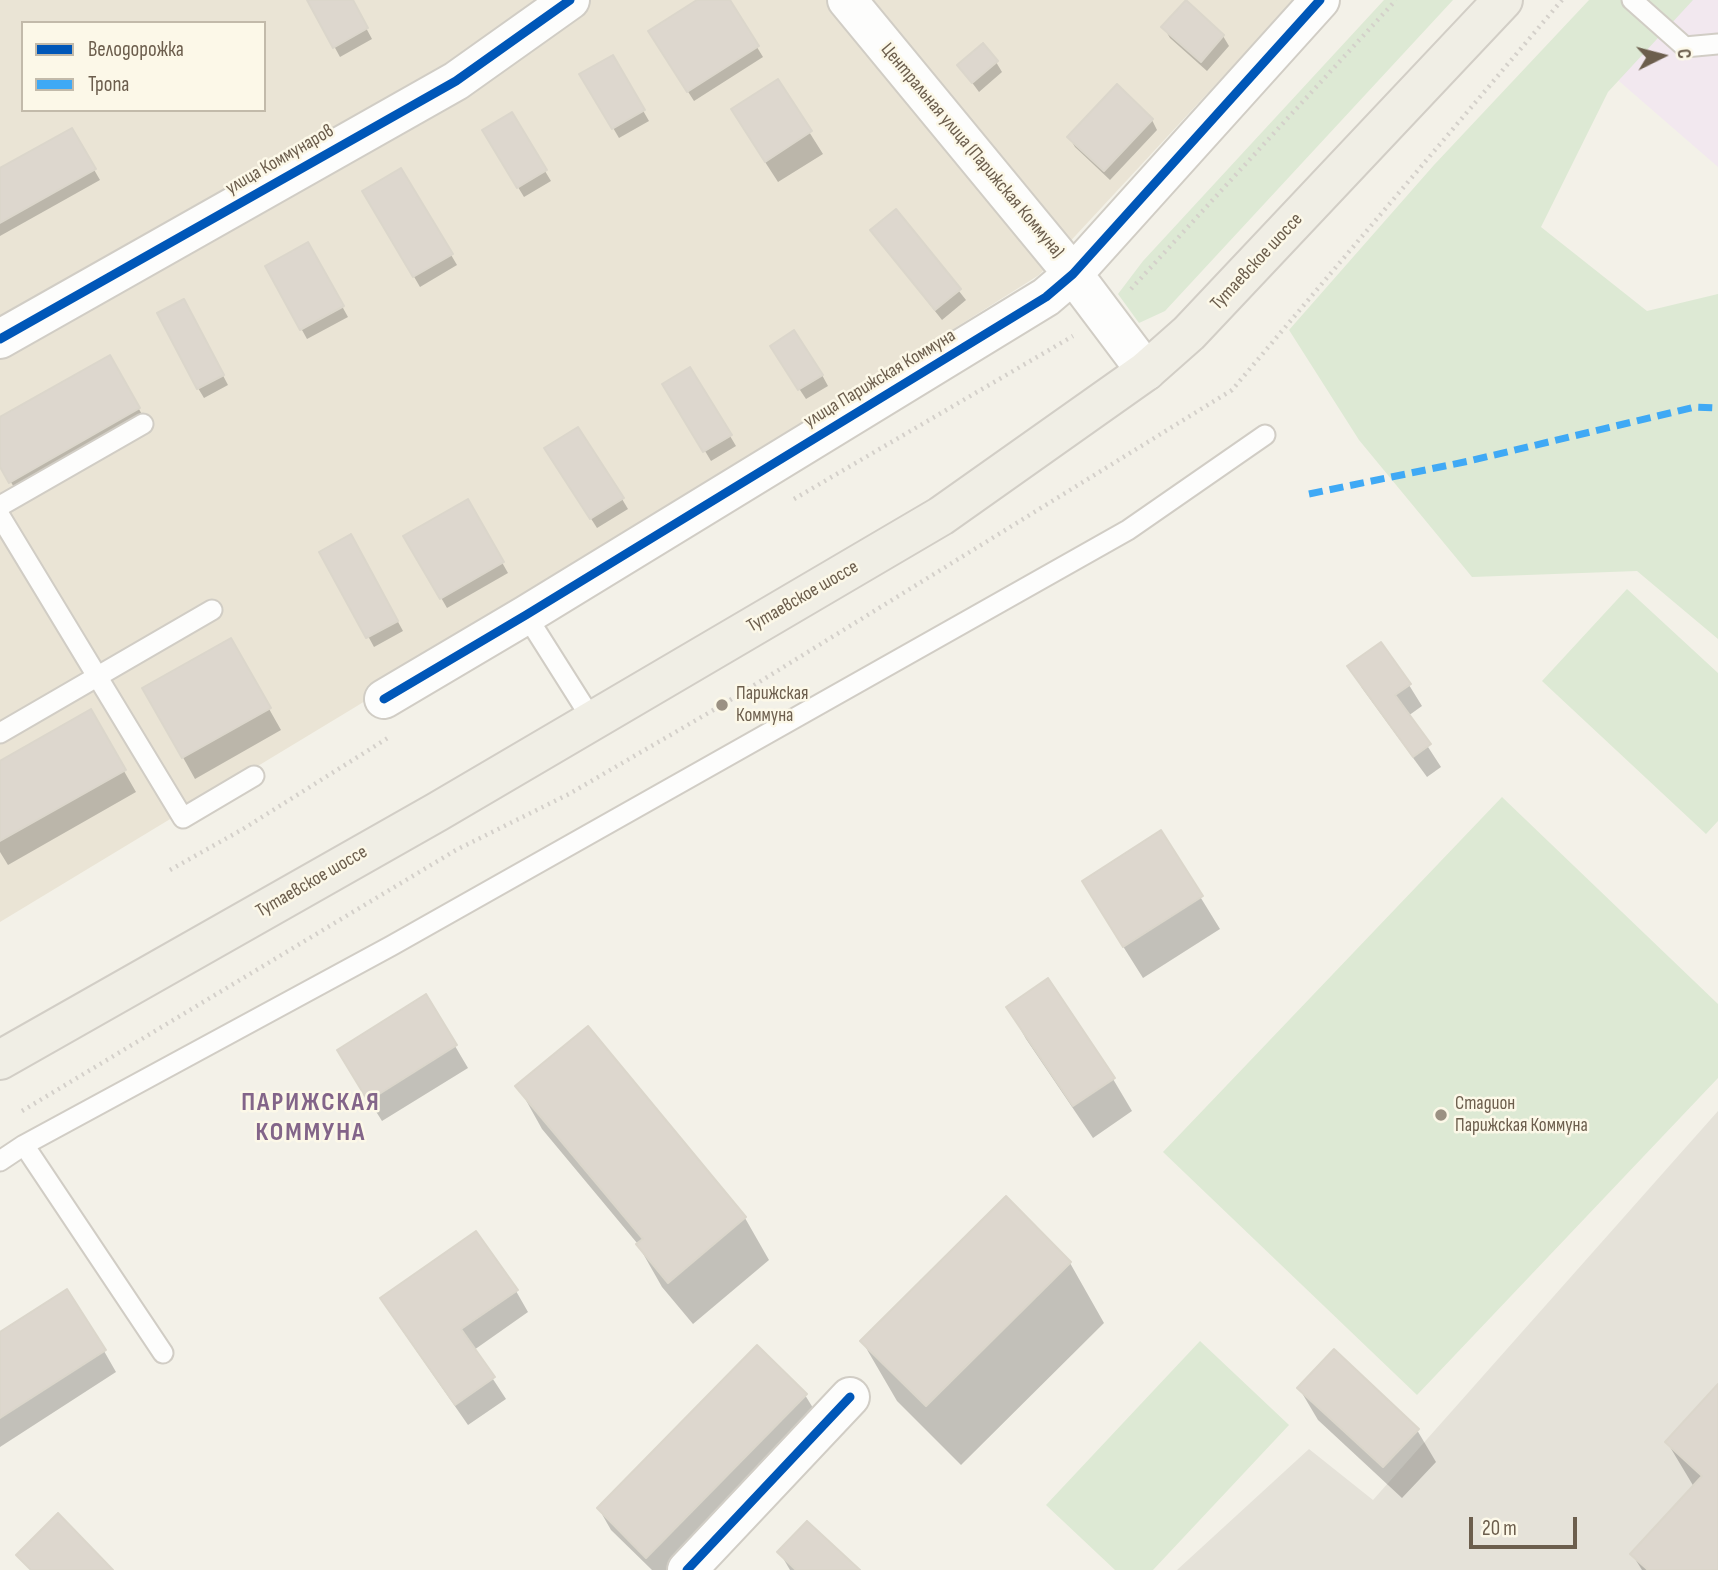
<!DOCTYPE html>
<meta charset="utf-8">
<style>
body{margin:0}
#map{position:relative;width:1718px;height:1570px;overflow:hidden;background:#f3f1e8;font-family:"Sofia Sans Condensed",sans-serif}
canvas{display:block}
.legend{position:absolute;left:21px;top:21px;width:245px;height:91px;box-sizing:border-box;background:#fcf8e8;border:2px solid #c2baaa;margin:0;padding:9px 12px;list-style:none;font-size:21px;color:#6c5e4d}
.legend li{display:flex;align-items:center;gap:14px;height:35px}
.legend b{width:35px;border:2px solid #c2baaa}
.north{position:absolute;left:1627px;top:21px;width:70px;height:70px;-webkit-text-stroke:5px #fcf8e8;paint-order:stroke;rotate:84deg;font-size:19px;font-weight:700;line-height:28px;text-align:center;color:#6c5e4d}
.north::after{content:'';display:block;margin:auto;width:24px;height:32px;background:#6c5e4d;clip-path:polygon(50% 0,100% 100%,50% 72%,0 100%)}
.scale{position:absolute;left:1469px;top:1517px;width:108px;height:32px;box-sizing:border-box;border:4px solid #6c5e4d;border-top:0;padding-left:9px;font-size:21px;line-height:24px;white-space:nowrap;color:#6c5e4d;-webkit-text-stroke:5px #fcf8e8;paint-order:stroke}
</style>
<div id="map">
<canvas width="1718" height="1570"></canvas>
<ul class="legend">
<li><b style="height:9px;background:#0057b8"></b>Велодорожка</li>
<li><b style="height:9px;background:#3fa9f5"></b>Тропа</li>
</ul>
<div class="north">С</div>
<div class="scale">20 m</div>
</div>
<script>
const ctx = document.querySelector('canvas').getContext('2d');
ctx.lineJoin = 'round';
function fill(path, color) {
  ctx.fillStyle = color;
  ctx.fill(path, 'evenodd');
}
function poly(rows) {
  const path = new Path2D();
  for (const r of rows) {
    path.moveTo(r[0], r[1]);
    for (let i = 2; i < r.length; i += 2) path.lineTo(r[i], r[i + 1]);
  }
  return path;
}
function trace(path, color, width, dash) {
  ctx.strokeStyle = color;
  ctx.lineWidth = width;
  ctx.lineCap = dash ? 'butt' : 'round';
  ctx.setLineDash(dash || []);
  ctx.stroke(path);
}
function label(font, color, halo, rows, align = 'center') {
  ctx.font = font + ' "Sofia Sans Condensed",sans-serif';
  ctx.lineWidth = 5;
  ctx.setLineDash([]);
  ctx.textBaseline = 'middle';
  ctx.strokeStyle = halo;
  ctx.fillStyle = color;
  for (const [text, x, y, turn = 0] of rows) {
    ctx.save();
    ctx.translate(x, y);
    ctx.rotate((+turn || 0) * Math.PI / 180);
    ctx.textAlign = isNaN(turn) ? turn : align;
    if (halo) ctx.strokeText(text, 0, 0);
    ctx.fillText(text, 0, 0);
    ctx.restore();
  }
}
const residential = poly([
 [0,0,1294,0,1039,275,357,706,0,922],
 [23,23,264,23,264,110,23,110]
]);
const industrial = poly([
 [1718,1111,1718,1570,1177,1570,1309,1449,1373,1500]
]);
const education = poly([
 [1678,0,1718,0,1718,167,1612,75]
]);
const green = poly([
 [1384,0,1453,0,1165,311,1139,323,1118,294,1143,261],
 [1589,0,1693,0,1608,92,1541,227,1647,311,1718,294,1718,639,1637,571,1472,577,1359,440,1289,330,1434,165],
 [1627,589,1718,673,1718,821,1706,834,1542,681],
 [1502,797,1718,1004,1718,1078,1417,1395,1163,1152],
 [1200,1341,1289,1425,1153,1570,1115,1570,1046,1505]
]);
const shadow = poly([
 [309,0,351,0,372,39,340,57],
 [701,0,728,0,763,57,694,101,656,42],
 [1164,28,1223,36,1229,46,1207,71,1170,38],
 [612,57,649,121,619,138,582,75],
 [996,62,1002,72,979,92,959,65],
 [777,81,823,154,778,182,745,131],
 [511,115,551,181,524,197,484,131],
 [1152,120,1157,130,1110,180,1075,147,1069,137],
 [71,130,100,180,0,236,0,170],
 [401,170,457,265,420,287,365,192],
 [896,211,966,300,942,320,872,231],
 [308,245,348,317,307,339,267,267],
 [189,311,228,385,204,398,198,388],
 [109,357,151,430,23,503,0,463,0,419],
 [778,357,822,375,828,386,806,399],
 [690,369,736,446,711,461,665,384],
 [553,459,622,499,628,509,597,528],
 [467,501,508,573,447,608,406,537],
 [351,536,403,631,374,647,322,552],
 [230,640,281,730,195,779,145,689],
 [1350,666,1409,685,1422,706,1408,716,1441,767,1427,777,1362,688],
 [90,712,136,792,8,865,0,852,0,763],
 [1161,833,1220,929,1143,978,1102,913],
 [426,997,468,1068,382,1121,351,1072],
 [1008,1007,1113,1079,1132,1111,1093,1138,1026,1039],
 [587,1029,745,1218,769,1260,693,1324,662,1287,637,1243,542,1129,518,1086],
 [1070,1263,1104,1323,961,1465,897,1401,862,1341],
 [516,1291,528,1312,474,1350,506,1399,468,1425,395,1320,383,1299],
 [0,1334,104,1351,116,1372,0,1447],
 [1718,1387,1718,1570,1642,1570,1632,1554,1694,1487,1667,1442],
 [1299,1388,1417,1430,1436,1462,1402,1498,1318,1420],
 [805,1395,818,1416,667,1570,652,1570,611,1530,599,1509],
 [780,1553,858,1570,790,1570]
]);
const building = poly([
 [307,0,353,0,368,28,333,48,307,0],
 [697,0,730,0,759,46,687,92,648,31,697,0],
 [1186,0,1224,35,1201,62,1161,27,1186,0],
 [983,43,998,61,972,83,957,65,983,43],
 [613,55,645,110,612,129,579,74,613,55],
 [778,79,812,131,765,162,731,109,778,79],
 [1117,84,1153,119,1104,171,1067,137,1117,84],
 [512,112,547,170,517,188,482,130,512,112],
 [72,128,96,169,0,223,0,168,72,128],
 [401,168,453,254,413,277,362,191,401,168],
 [896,209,961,289,935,310,870,230,896,209],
 [308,242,344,306,300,330,265,266,308,242],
 [184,299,224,375,197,389,157,313,184,299],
 [794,330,823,375,798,390,770,346,794,330],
 [110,355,140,408,9,483,0,467,0,417,110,355],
 [690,367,732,435,703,452,662,384,690,367],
 [578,427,624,498,590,519,544,448,578,427],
 [468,499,504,562,440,599,403,536,468,499],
 [351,534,398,621,366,638,319,552,351,534],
 [231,638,271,708,182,758,142,688,231,638],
 [1381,642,1411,684,1395,695,1431,744,1413,757,1347,666,1381,642],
 [91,709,126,770,0,841,0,761,91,709],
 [1161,830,1203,896,1123,947,1082,881,1161,830],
 [1048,978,1115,1078,1073,1106,1006,1007,1048,978],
 [426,994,457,1045,368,1101,337,1050,426,994],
 [588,1026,746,1217,668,1283,636,1244,643,1239,515,1086,588,1026],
 [1006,1196,1071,1262,926,1406,860,1341,1006,1196],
 [476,1231,518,1290,461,1329,495,1377,455,1405,380,1298,476,1231],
 [67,1289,106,1350,0,1418,0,1332,67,1289],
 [757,1345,807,1394,646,1558,597,1508,757,1345],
 [1334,1349,1419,1429,1383,1467,1297,1388,1334,1349],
 [1718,1384,1718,1570,1648,1570,1630,1554,1702,1476,1665,1442,1718,1384],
 [58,1513,113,1570,31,1570,16,1555,58,1513],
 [807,1521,860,1570,796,1570,777,1552,807,1521]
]);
const path = poly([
 [1131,289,1396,0],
 [794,499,1073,336],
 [170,870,243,829,391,736],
 [22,1111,456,850,569,794,722,705,1232,390,1562,0]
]);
const service = poly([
 [1632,0,1685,47,1718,44],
 [0,506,143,424],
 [0,516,183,818,254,776],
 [526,615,593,721],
 [0,733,212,610],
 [0,1161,24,1145],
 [163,1353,24,1145,391,946,1128,530,1265,435]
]);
const minor = poly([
 [847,0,1073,274,1146,371],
 [0,339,456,81,570,0],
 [384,699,526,615,1046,297,1073,274,1320,0],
 [687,1570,850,1397]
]);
const primary = poly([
 [0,1060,437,812,941,516,1146,371,1189,333,1503,0]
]);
const quiet = poly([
 [1309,494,1469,461,1695,407,1718,408]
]);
const cycleway = poly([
 [0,339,456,81,570,0],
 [384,699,526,615,1046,297,1073,274,1320,0],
 [687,1570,850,1397]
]);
const markers = [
 [722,705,7,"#9b9183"],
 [1441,1115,7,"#9b9183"]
];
const streetNames = [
 ["Центральная улица (Парижская Коммуна)",972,151,50],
 ["улица Коммунаров",280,160,-30],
 ["Тутаевское шоссе",1257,262,-47],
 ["улица Парижская Коммуна",880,379,-31],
 ["Тутаевское шоссе",803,597,-30],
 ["Тутаевское шоссе",312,882,-30]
];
const poiNames = [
 ["Парижская",736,694],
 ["Коммуна",736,716],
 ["Стадион",1455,1104],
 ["Парижская Коммуна",1455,1126]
];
const districtNames = [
 ["ПАРИЖСКАЯ",311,1103],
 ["КОММУНА",311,1133]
];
fill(residential, '#eae4d5');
fill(industrial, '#e5e2d9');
fill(education, '#f2e8ef');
fill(green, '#dde9d4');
fill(shadow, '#0003');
fill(building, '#ddd7ce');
trace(building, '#dbd6cb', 2);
trace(service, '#d1cdc5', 23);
trace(minor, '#d1cdc5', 42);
trace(primary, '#d2cec6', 42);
trace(path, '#d4d0ca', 4.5, [2, 5]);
trace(service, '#fdfdfc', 19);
trace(minor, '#fdfdfc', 38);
trace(primary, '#f0eee5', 38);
trace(quiet, '#3fa9f5', 7, [14, 7]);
trace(cycleway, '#0057b8', 9);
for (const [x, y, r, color] of markers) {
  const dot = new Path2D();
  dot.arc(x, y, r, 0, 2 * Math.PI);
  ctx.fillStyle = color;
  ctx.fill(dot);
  trace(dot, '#fcf8e8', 2.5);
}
label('19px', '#6c5e4d', '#fcf8e8', streetNames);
label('19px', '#6c5e4d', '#fcf8e8', poiNames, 'left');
ctx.letterSpacing = '2px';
label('bold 26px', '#836589', '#fcf8e8', districtNames);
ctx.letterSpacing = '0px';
</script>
